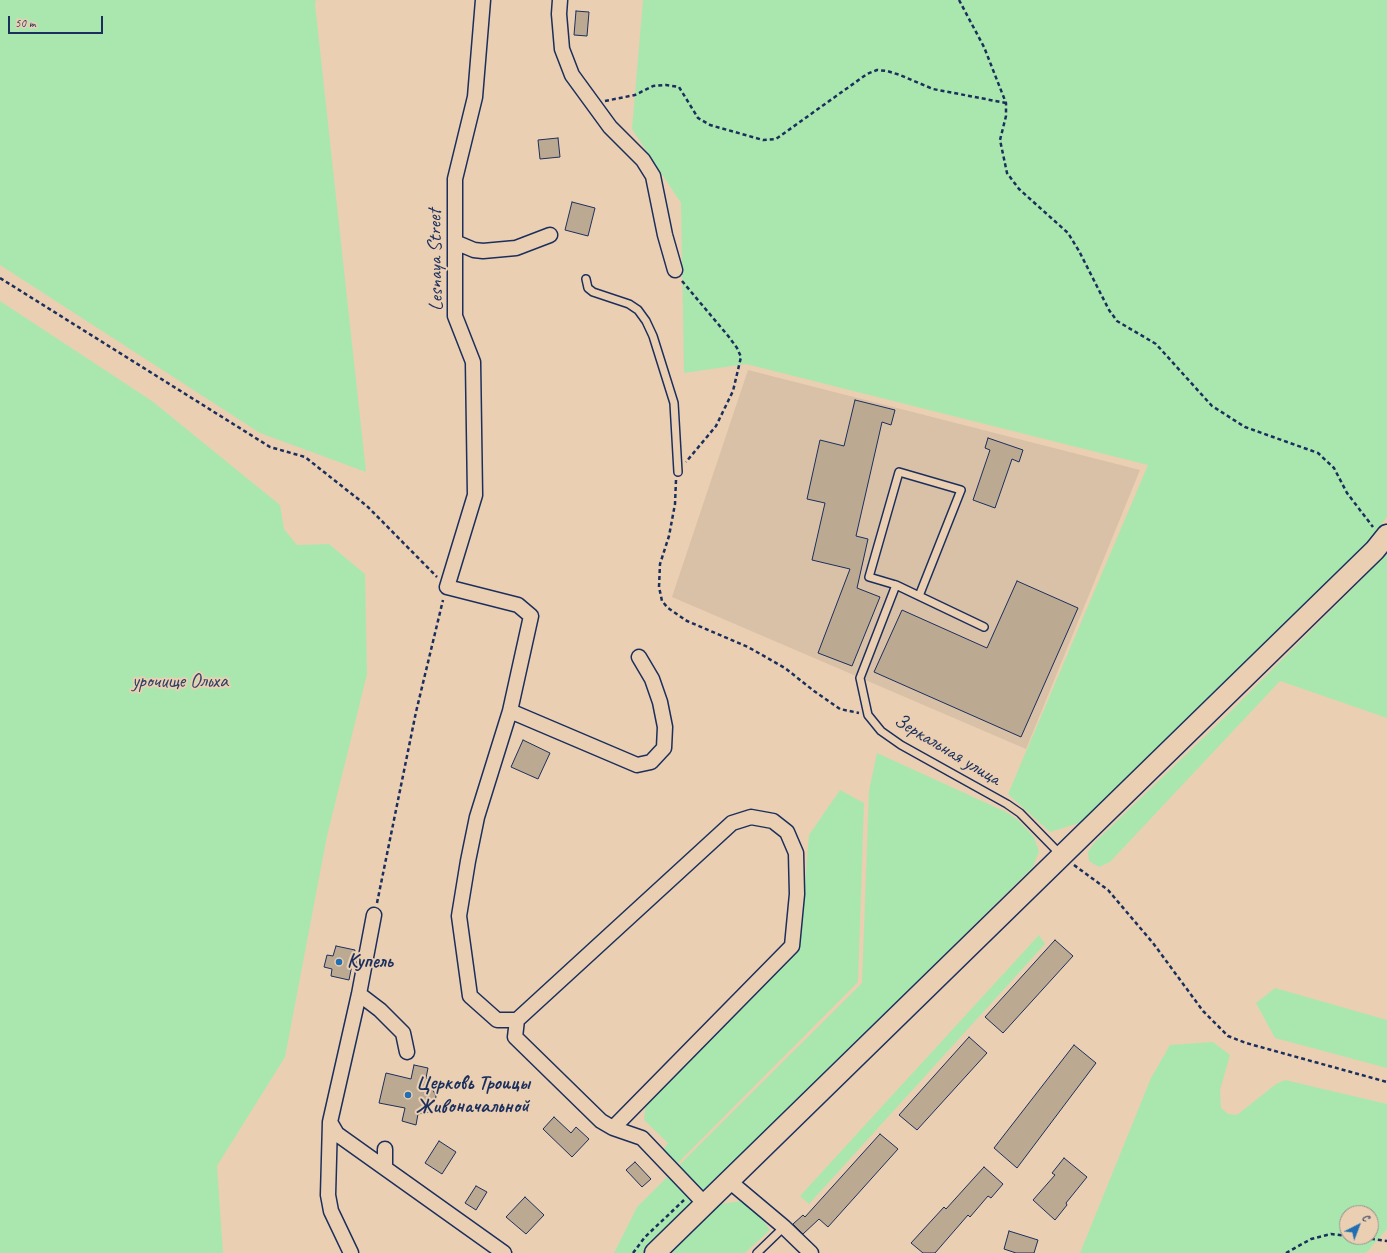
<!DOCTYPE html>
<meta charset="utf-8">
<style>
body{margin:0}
#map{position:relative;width:1387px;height:1253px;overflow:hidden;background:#ebcfb2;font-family:Caveat,sans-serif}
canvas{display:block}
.north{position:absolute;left:1339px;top:1205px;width:40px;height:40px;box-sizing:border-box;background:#ebcfb2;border:1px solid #988f90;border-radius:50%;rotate:42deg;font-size:11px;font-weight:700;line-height:16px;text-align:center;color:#1b2f5e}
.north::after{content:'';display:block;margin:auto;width:14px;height:18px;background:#1f6fb2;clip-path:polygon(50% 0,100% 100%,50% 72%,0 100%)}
.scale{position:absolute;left:8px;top:16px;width:95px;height:18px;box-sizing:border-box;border:2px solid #1b2f5e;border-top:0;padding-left:5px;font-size:12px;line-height:14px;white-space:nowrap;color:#1b2f5e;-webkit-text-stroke:3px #ebcfb2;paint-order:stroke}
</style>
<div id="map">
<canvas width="1387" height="1253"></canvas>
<div class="north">С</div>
<div class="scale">50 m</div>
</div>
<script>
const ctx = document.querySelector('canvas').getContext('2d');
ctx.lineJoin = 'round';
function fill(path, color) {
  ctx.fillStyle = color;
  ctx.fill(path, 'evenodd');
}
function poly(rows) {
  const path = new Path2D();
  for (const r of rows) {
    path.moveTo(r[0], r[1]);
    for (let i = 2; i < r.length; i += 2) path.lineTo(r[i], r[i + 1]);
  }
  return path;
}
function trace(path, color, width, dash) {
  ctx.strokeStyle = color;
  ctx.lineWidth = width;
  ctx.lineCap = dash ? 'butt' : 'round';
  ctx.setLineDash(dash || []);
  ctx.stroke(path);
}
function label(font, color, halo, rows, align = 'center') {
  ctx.font = font + ' Caveat,sans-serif';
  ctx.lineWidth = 4;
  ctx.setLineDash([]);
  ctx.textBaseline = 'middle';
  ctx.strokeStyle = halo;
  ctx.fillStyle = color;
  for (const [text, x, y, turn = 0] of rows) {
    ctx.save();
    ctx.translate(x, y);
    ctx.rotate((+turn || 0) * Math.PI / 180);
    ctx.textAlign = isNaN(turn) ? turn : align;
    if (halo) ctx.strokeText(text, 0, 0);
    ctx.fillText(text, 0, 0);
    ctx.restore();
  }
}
const built = poly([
 [748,370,1140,470,1026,749,672,597]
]);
const green = poly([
 [0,0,316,0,315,4,366,472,260,433,0,265],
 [643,0,1387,0,1387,517,1360,553,1083,822,1050,832,1008,794,1148,465,746,364,684,373,681,203,632,129],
 [0,301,152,401,280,505,284,529,297,545,329,544,365,574,367,674,327,836,285,1057,217,1166,223,1253,0,1253],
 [1387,548,1387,718,1280,681,1110,862,1099,867,1089,861,1088,852,1094,843,1229,713,1363,578],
 [877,753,1006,812,1018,820,1034,837,1039,851,1033,867,643,1253,614,1253,637,1207,862,983,869,791],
 [840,790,864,803,858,982,676,1165,662,1151,668,1143,644,1120,646,1102,753,997,800,947,809,835],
 [1039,935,1045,944,809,1204,800,1196],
 [1275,988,1387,1020,1387,1068,1275,1038,1256,1003],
 [1213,1042,1230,1055,1220,1090,1221,1108,1228,1114,1237,1115,1276,1084,1285,1080,1387,1104,1387,1229,1366,1253,1080,1253,1151,1078,1170,1045],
 [1347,1213,1371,1213,1371,1237,1347,1237],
 [741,1201,753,1207,770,1230,745,1253,667,1253,714,1205]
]);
const building = poly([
 [576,11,589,12,587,36,574,35,576,11],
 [558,138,560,157,540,159,538,140,558,138],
 [572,202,595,208,588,236,565,230,572,202],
 [855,400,895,410,891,425,882,422,856,536,868,539,857,588,880,597,852,666,818,653,850,569,812,560,825,503,807,499,820,440,844,446,855,400],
 [988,438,1023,450,1019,462,1012,459,995,508,973,500,990,450,985,448,988,438],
 [1017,581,1078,608,1021,737,874,672,902,610,987,648,1017,581],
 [523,740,550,753,538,779,511,767,523,740],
 [1055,940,1073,956,1003,1033,985,1017,1055,940],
 [336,946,355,950,349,980,331,976,332,969,324,967,327,955,333,956,336,946],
 [969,1037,987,1053,917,1130,899,1115,969,1037],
 [1074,1045,1096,1063,1017,1168,994,1148,1074,1045],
 [414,1065,428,1068,426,1078,434,1085,433,1090,436,1096,435,1102,429,1107,429,1112,418,1114,416,1125,402,1121,405,1108,379,1103,386,1073,411,1079,414,1065],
 [554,1117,571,1133,576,1127,589,1139,572,1157,543,1129,554,1117],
 [880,1134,898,1149,828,1227,819,1219,803,1234,793,1224,803,1215,805,1217,880,1134],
 [439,1141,456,1152,442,1174,425,1163,439,1141],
 [1064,1158,1087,1177,1066,1203,1067,1205,1055,1220,1033,1200,1055,1175,1052,1173,1064,1158],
 [635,1162,651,1179,642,1187,626,1170,635,1162],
 [984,1167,1003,1184,991,1198,988,1196,970,1217,968,1215,935,1253,923,1253,911,1243,944,1207,946,1209,984,1167],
 [476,1186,487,1192,476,1210,465,1203,476,1186],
 [525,1197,544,1215,526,1234,506,1217,525,1197],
 [1009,1231,1038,1240,1034,1253,1016,1253,1004,1249,1009,1231]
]);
const path = poly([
 [959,0,984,47,1006,103,1006,116,1000,140,1007,173,1019,189,1068,233,1079,251,1109,310,1117,321,1156,344,1212,406,1245,427,1318,453,1334,468,1347,493,1373,527],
 [605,101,635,95,653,86,666,85,679,87,698,118,710,125,763,140,776,139,867,74,877,70,887,71,900,75,933,89,1006,103],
 [0,278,270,447,305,457,367,506,437,577],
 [682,281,729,337,737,348,741,357,733,391,716,426,686,462],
 [676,480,675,504,669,536,660,564,659,587,662,601,668,608,687,621,748,647,785,668,814,691,840,709,859,713],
 [1074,865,1108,890,1153,943,1203,1011,1228,1036,1246,1043,1387,1082],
 [377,903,416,712,443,600],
 [1357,1237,1387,1241],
 [633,1253,645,1237,684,1200],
 [1286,1253,1311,1239,1331,1234,1347,1236]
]);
const lane = poly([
 [586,279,588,288,593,292,629,304,638,310,646,321,653,336,674,403,678,472],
 [896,585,869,577,899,472,961,490,919,596],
 [984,627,896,585,860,678,868,715,881,731,901,745,1007,804,1020,813,1061,855],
 [757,1253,784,1227]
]);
const street = poly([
 [483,0,475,97,455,179,455,316,473,362,475,495,447,587,518,605,531,616,510,711,477,817,468,861,459,916,470,996,497,1020,517,1020,732,823,751,817,773,821,787,832,796,853,797,894,792,946,613,1128,601,1121,515,1037,517,1020],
 [560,0,559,14,562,49,572,75,610,127,643,160,653,176,665,235,675,270],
 [455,242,474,250,483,251,516,248,550,235],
 [510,711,637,765,651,762,664,748,665,727,660,702,652,679,639,657],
 [359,994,380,1010,403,1033,407,1052],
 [330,1122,337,1134,504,1253],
 [613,1128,642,1138,704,1203],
 [385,1168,385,1149],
 [728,1180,784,1227,811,1253],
 [351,1253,331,1211,328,1195,330,1122,359,994,374,915]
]);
const secondary = poly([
 [655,1253,1375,550,1387,535]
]);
const markers = [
 [339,962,4,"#1f6fb2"],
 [408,1095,4,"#1f6fb2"]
];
const streetNames = [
 ["Lesnaya Street",436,260,-91],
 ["Зеркальная улица",947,750,31]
];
const parkNames = [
 ["урочище Ольха",180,682]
];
const poiNames = [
 ["Купель",347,962],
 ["Церковь Троицы",416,1084],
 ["Живоначальной",416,1107]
];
fill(built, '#d9c1a7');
fill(green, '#aae7ae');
fill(building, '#bca991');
trace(building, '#1b2f5e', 1);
trace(lane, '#1b2f5e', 10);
trace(street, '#1b2f5e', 17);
trace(secondary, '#1b2f5e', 23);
trace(path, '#1b2f5e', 2.5, [4, 3]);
trace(lane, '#ebcfb2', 7);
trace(street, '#ebcfb2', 14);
trace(secondary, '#ebcfb2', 20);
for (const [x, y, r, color] of markers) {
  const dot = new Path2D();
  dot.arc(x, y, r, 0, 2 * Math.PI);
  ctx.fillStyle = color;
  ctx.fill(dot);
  trace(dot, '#ebcfb2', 1.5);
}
label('20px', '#1b2f5e', '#ebcfb2', streetNames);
label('20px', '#294166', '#ebcfb2', parkNames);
label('bold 20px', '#1b2f5e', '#ebcfb2', poiNames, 'left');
</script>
